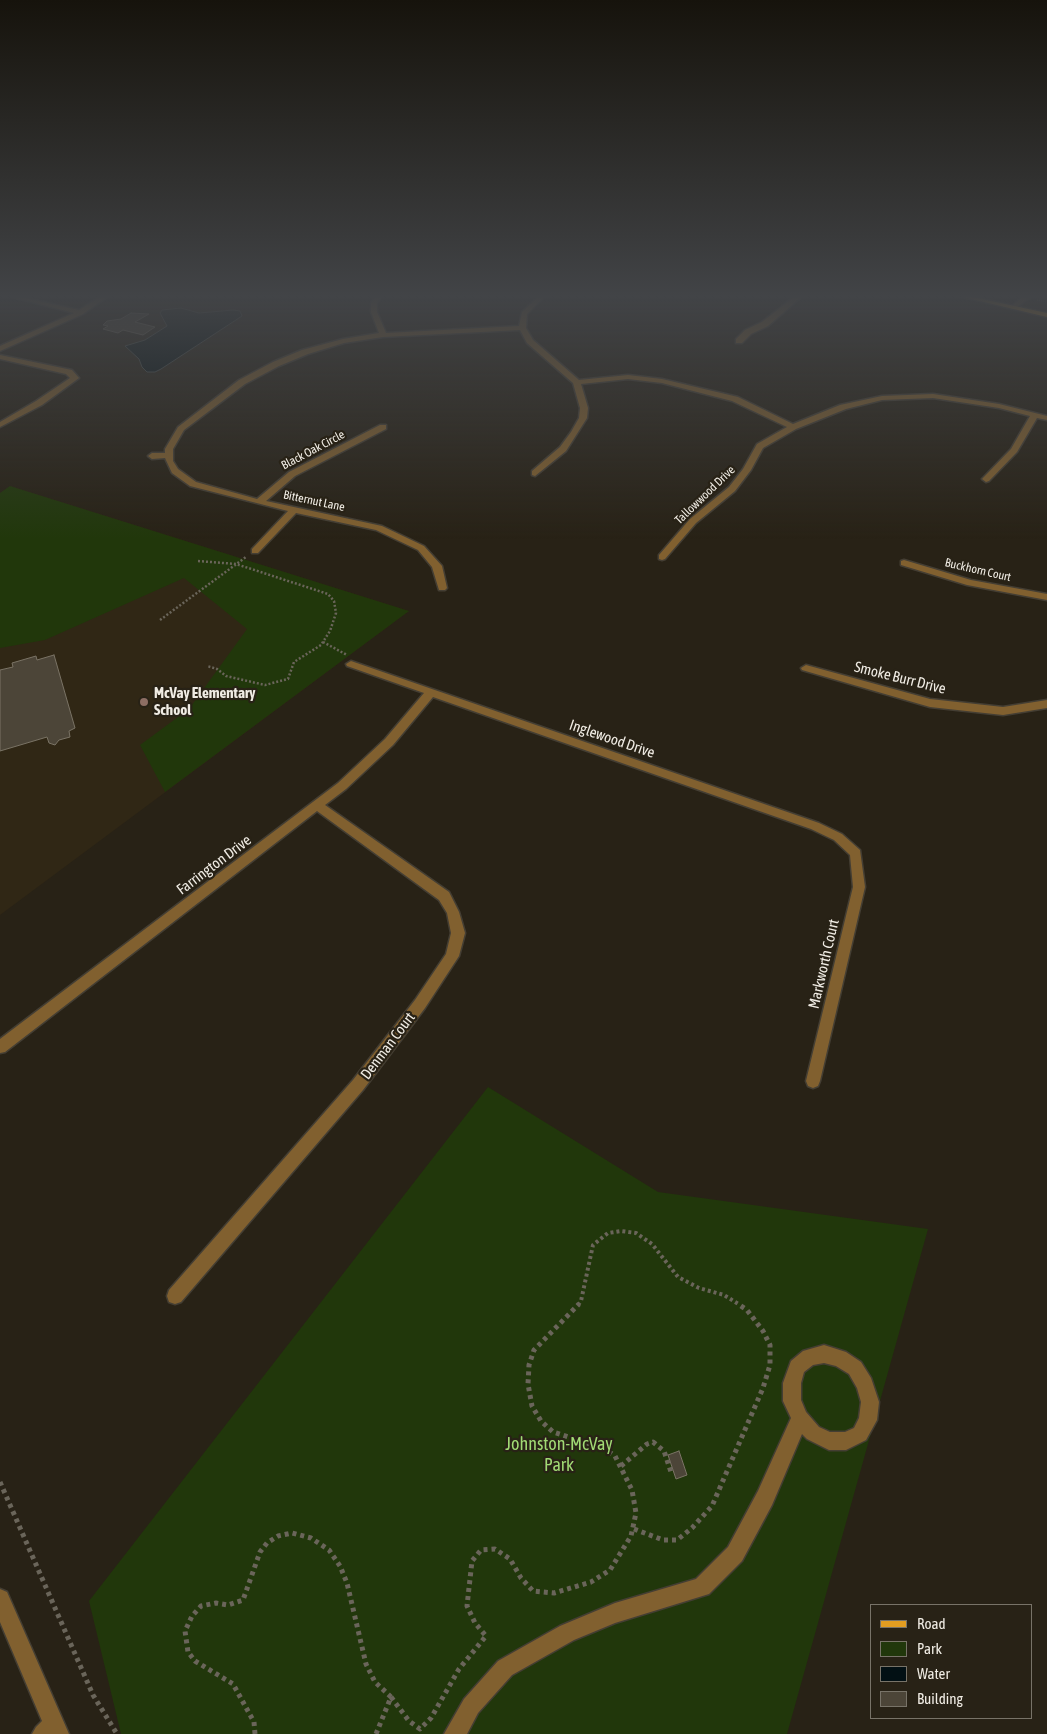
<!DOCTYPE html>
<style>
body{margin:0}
#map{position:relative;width:1047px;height:1734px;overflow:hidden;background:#282216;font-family:"Asap Condensed",sans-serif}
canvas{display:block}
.legend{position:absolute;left:870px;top:1604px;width:162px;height:115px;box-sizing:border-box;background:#282216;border:1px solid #787368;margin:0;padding:6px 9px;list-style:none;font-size:15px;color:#f0ece4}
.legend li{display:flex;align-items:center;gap:10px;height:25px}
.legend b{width:25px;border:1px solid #787368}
</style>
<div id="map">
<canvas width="1047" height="1734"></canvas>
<ul class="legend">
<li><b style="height:6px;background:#e29d21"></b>Road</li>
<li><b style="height:14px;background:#21370b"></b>Park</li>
<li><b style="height:14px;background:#021014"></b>Water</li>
<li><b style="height:14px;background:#4c4538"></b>Building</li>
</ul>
</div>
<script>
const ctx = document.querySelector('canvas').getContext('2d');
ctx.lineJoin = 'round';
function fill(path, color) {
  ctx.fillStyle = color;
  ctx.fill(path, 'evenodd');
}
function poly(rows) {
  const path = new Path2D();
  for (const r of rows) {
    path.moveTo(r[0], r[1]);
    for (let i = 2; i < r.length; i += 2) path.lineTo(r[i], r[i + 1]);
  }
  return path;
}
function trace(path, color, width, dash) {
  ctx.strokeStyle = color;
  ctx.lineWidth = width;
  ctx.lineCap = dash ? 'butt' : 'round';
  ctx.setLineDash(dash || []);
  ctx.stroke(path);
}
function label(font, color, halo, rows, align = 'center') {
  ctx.font = font + ' "Asap Condensed",sans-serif';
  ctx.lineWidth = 4.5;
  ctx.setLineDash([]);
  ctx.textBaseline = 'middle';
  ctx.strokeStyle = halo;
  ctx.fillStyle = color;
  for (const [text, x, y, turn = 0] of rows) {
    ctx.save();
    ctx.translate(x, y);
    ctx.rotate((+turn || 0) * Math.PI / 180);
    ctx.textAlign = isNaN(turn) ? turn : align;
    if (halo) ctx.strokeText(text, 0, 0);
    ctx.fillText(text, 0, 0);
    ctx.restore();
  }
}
const built = poly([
 [10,486,409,611,0,915,0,493]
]);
const green = poly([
 [10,486,409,611,165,792,140,745,189,709,247,629,184,578,45,640,0,648,0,493],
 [488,1087,658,1192,928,1229,787,1734,121,1734,89,1601]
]);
const water = poly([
 [181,308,199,313,233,310,240,311,242,316,161,369,155,372,147,372,142,367,139,359,125,346,145,340,167,326,160,313,162,310,181,308]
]);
const building = poly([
 [131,313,149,314,135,322,155,327,143,335,123,330,118,333,103,329,108,326,103,325,107,321,121,319,131,313],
 [54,655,75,728,69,731,70,737,59,740,55,745,49,743,47,737,0,751,0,670,13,667,12,663,36,656,37,660,54,655],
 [679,1451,687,1475,676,1479,668,1455,679,1451]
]);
const pathFar3 = poly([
 [1037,300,1047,302]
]);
const pathFar2 = poly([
 [198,561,236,564,328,594,334,601,336,613,330,631,321,645,294,662,288,679,265,685,226,676,217,669,207,666],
 [160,620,246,557],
 [323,642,347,655]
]);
const pathFar1 = poly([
 [578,1305,581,1301,593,1245,608,1233,621,1231,636,1233,652,1244,678,1277,699,1288,724,1295,740,1305]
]);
const path = poly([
 [621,1466,647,1444,653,1442,664,1451,672,1475],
 [0,1482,93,1695,117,1734],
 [634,1529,663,1540,677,1540,692,1528,712,1506,763,1388,770,1365,770,1345,763,1331,747,1310,738,1304],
 [255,1734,254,1722,233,1684,195,1661,188,1652,185,1631,192,1616,201,1606,216,1603,228,1605,243,1600,260,1552,267,1543,278,1536,292,1533,311,1538,329,1550,340,1566,347,1583,366,1664,375,1682,391,1697],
 [376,1734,391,1697,409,1721,420,1729,431,1718,459,1669,486,1636,475,1623,467,1606,472,1561,481,1550,495,1549,510,1559,521,1578,533,1591,554,1593,591,1582,610,1570,631,1536,636,1513,632,1490,615,1456,605,1449,553,1432,541,1421,532,1406,528,1384,529,1365,534,1350,579,1304]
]);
const minor = poly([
 [12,297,21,297,79,310,100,297,107,297,83,314,0,351,0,346,74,313,12,297],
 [375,297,381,297,377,303,377,312,386,333,519,326,522,312,538,297,544,297,527,314,526,328,533,340,579,380,628,375,662,379,738,397,793,424,840,405,882,396,933,394,999,404,1047,416,1047,420,1037,418,1017,452,989,481,986,482,982,479,1011,449,1030,416,999,408,933,398,882,400,846,409,796,429,763,448,751,470,735,491,696,523,665,559,662,560,659,559,659,555,690,519,729,487,743,469,757,444,787,427,732,401,662,383,628,379,581,384,588,408,587,418,566,451,535,476,532,475,532,471,560,447,571,432,579,418,580,408,573,383,527,343,520,330,383,337,344,343,308,354,279,366,245,384,184,430,173,449,173,461,178,469,196,482,257,499,289,472,380,425,386,425,386,429,295,476,266,501,382,526,424,546,442,566,447,588,445,590,439,590,432,567,418,550,376,530,296,513,258,553,252,553,252,549,288,511,190,486,172,473,165,458,152,459,148,456,152,453,165,453,165,449,178,427,239,380,273,362,302,350,343,339,379,333,371,312,371,303,375,297],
 [794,297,801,297,768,326,751,334,742,343,736,343,736,339,745,330,762,322,794,297],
 [1022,297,1032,297,1027,299,1016,308,1012,308,1012,306,1022,297],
 [0,355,72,370,79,378,42,405,0,427,0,422,36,401,70,378,66,374,0,359,0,355],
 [904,560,971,580,1047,594,1047,600,967,585,901,565,901,561,904,560],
 [351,661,819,823,842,834,860,850,865,887,820,1081,818,1086,813,1088,808,1086,806,1081,853,887,850,855,834,840,811,829,433,697,393,745,346,789,325,805,449,892,459,912,465,933,459,956,425,1008,363,1090,181,1302,175,1304,169,1302,167,1296,169,1290,353,1080,415,1000,446,954,451,933,447,913,439,900,317,811,5,1052,0,1053,0,1039,338,783,385,739,424,693,347,666,346,664,351,661],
 [806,665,930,699,1003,707,1047,700,1047,708,1003,715,930,707,802,670,801,668,806,665],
 [824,1345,846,1352,861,1362,871,1378,879,1402,877,1420,866,1440,846,1450,829,1450,807,1439,802,1434,772,1505,742,1561,709,1594,615,1623,574,1640,512,1675,478,1713,467,1734,444,1734,464,1699,498,1661,560,1626,615,1603,696,1579,728,1547,758,1491,791,1418,783,1401,783,1383,791,1361,803,1351,824,1345],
 [824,1363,836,1366,849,1374,857,1388,861,1402,859,1418,854,1428,845,1432,830,1432,819,1427,806,1412,801,1400,801,1383,804,1372,813,1365,824,1363],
 [0,1589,7,1592,69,1734,32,1734,36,1727,42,1721,0,1622,0,1589]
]);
const major = poly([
 [963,297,973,297,1047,313,1047,317,963,297]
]);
const markers = [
 [144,702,5,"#8d6e63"]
];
const farStreetnames = [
 ["Black Oak Circle",313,450,-28],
 ["Tallowwood Drive",705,495,-44],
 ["Bitternut Lane",314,501,12],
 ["Buckhorn Court",978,570,13]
];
const streetNames = [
 ["Smoke Burr Drive",900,678,14],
 ["Inglewood Drive",612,739,19],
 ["Farrington Drive",214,865,-37],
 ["Markworth Court",824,964,-77],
 ["Denman Court",388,1046,-53]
];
const poiNames = [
 ["McVay Elementary",154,693],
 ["School",154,710]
];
const nearParknames = [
 ["Johnston-McVay",559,1444],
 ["Park",559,1465]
];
fill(built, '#302715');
fill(green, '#21370b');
fill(water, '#021014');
trace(water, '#495252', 1);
fill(building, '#4c4538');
trace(building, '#7a7365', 1);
trace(minor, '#443e33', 3);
trace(major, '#443e33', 3);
trace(pathFar3, '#6a655a', 2, [1, 1]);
trace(pathFar2, '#6a655a', 2.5, [2, 2]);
trace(pathFar1, '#6a655a', 4, [3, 3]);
trace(path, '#6a655a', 5, [4, 4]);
fill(minor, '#81602f');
fill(major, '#e29d21');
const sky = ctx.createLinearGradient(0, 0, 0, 539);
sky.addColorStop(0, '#16130c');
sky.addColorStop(0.55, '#424447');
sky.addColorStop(1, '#42444700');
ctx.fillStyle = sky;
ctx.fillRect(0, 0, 1047, 539);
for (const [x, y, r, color] of markers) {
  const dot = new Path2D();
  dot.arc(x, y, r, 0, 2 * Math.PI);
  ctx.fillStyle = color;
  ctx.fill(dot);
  trace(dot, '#282216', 2);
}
label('12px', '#f0ece4', '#282216', farStreetnames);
label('15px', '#f0ece4', '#282216', streetNames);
label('bold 15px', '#f0ece4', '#282216', poiNames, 'left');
label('18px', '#a1da74', '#282216', nearParknames);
</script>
